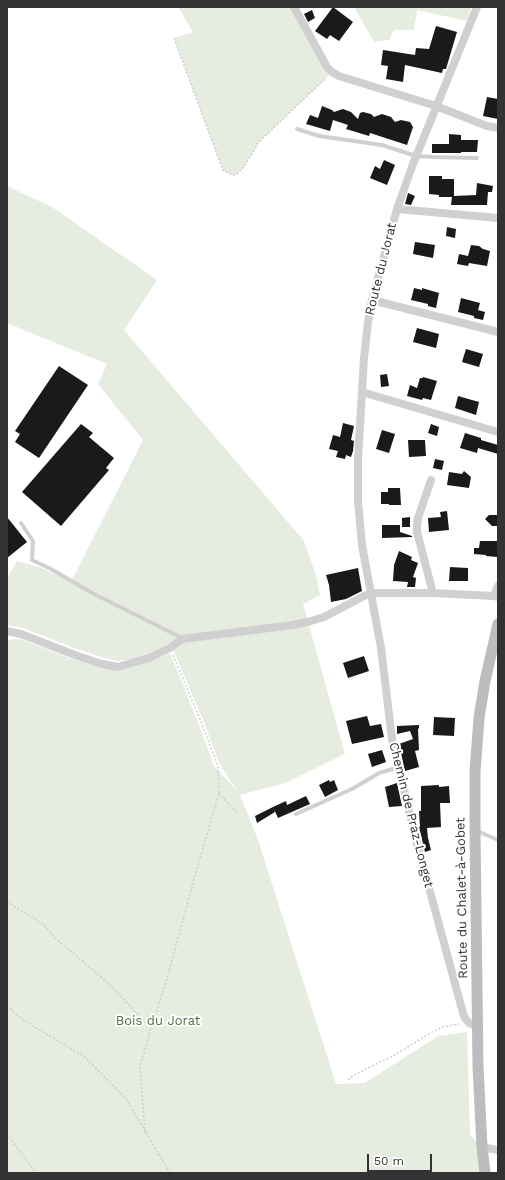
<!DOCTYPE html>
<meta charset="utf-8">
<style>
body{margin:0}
#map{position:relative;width:505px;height:1180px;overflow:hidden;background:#fff;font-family:"Work Sans",sans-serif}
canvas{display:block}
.frame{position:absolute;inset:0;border:8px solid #333;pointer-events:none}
.scale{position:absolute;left:367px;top:1154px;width:65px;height:18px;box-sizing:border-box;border:2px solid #333;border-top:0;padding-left:5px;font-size:12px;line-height:14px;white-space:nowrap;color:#333;-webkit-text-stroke:3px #fff;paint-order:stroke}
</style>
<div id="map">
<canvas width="505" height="1180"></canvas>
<div class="frame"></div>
<div class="scale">50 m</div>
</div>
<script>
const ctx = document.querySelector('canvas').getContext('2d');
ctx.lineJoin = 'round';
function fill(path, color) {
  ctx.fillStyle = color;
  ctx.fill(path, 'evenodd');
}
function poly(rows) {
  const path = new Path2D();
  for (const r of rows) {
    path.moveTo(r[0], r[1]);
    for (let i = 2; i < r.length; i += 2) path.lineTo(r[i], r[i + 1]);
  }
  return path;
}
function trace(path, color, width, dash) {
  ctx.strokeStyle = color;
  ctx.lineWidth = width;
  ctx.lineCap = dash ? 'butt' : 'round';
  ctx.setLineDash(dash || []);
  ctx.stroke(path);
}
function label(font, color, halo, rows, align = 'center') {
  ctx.font = font + ' "Work Sans",sans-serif';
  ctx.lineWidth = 4;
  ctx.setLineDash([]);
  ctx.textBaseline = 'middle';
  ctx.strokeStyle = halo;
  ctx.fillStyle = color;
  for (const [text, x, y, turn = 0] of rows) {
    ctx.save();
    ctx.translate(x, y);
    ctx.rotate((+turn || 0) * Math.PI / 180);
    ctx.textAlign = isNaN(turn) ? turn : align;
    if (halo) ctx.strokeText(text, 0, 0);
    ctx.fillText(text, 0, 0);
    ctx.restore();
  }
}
const green = poly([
 [178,7,295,7,332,72,316,88,259,142,244,167,237,174,233,175,223,170,221,165,174,38,193,32],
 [354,7,471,7,467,21,417,10,414,30,394,30,389,40,374,42],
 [7,186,52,207,157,280,124,330,304,541,316,575,320,595,303,604,345,754,285,783,240,795,258,840,336,1084,365,1083,438,1036,467,1032,470,1135,488,1153,491,1173,7,1173,7,640,20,639,72,659,119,671,151,661,170,653,199,725,214,766,238,792,220,765,204,722,171,645,147,655,128,660,117,661,104,658,77,649,23,628,7,625,7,578,17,561,42,568,71,582,143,440,98,384,107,364,7,323]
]);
const building = poly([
 [333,7,353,22,339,41,330,35,327,39,315,31],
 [312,10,315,18,308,22,304,14],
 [436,26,457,32,446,69,443,69,442,73,405,65,403,82,386,79,388,66,381,65,383,50,415,55,416,48,429,49],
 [487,97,498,99,498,119,483,116],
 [322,106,332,110,334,112,343,109,351,112,358,119,360,113,363,112,371,114,374,117,382,114,391,117,395,122,401,120,410,122,413,127,407,145,370,133,369,136,346,129,348,125,333,120,330,131,306,124,310,115,318,118],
 [449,134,461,135,461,140,478,140,477,152,461,152,461,153,432,153,432,144,449,144],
 [384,160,395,165,387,185,370,178,375,166,380,169],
 [429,176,442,176,442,179,454,179,454,196,476,195,477,183,493,186,492,192,488,192,487,205,451,205,452,197,439,197,439,195,429,194],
 [408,193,415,196,411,205,405,204],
 [447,227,456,229,455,238,446,236],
 [415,242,435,245,433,258,413,254],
 [471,245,479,246,483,249,490,251,487,266,469,263,468,266,457,264,459,254,468,256],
 [414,288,422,290,422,288,439,293,436,308,428,306,428,304,411,300],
 [461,298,480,303,478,310,485,312,483,320,474,318,474,316,458,312],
 [417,328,439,334,436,348,413,342],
 [466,349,483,354,479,367,462,362],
 [59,366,88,385,39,458,15,442,20,434,15,431],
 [387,374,389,386,381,387,380,375],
 [423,377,437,381,431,400,423,398,422,400,407,396,410,385,417,388,420,378,423,378],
 [458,396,479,402,476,415,455,408],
 [343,423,354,426,351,440,354,441,353,451,351,457,346,455,345,459,336,457,338,451,329,449,333,435,340,437],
 [81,424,93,433,89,437,114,458,106,468,109,470,61,526,22,492],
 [431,424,439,427,437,436,428,433],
 [382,430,395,434,389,453,376,449],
 [465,433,481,438,481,440,498,445,498,454,478,448,477,453,460,448],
 [408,440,425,440,426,456,409,457],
 [435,459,444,461,442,470,433,468],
 [464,471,471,477,469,488,447,485,449,472,462,474],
 [388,488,400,488,401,505,389,505,389,504,381,504,381,492,388,492],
 [447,511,449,530,429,532,428,518,441,517,440,512],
 [489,515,498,515,498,526,492,526,485,519],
 [7,517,27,542,7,558],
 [410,517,410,527,402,527,402,518],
 [382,525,400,525,400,532,412,536,412,537,382,538],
 [480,541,498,541,497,557,486,556,486,555,474,554,474,548,479,548],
 [399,551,412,557,411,560,418,563,413,577,416,578,415,587,407,587,408,582,393,581,394,565],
 [450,567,468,568,468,581,449,581],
 [358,568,362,591,346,599,331,602,329,585,326,575],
 [364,656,369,671,348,678,343,663],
 [367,716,370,726,381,724,384,737,352,744,346,721],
 [434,717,455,718,454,736,433,735],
 [419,725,419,728,418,729,419,750,415,751,419,767,405,771,399,744,413,739,410,731,397,734,397,726],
 [382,750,386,762,372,767,368,754],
 [329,780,330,782,334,780,338,790,325,797,319,785],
 [397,783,402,806,389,807,385,787],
 [439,785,439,787,449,786,450,803,440,803,441,827,427,828,428,838,431,850,425,852,419,827,420,827,419,811,421,811,421,786],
 [306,796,310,804,278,818,273,807,286,801,287,805],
 [273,807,275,812,257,823,255,816]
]);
const path = poly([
 [174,38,221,165,223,170,233,175,237,174,244,167,259,142,326,78],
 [219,793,238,814],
 [7,902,43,924,55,938,108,983,151,1028],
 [7,1006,20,1018,85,1057,126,1099,170,1173],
 [348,1080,354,1075,391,1057,434,1031,443,1027,459,1024],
 [145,1133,140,1067,151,1028,166,982,193,883,219,793,218,766,202,724,173,655],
 [7,1134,36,1173]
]);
const lane = poly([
 [297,129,319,136,382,145,416,156,433,157,477,158],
 [21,523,33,541,32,560,51,569,92,593,182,638],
 [296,814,352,789,379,773,399,767],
 [477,831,498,840]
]);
const street = poly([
 [294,7,327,67,332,72,339,76,436,106,487,126,498,128],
 [477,7,413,164,397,209,372,300,368,322,364,358,358,459,358,501,362,545,381,648,392,739,416,840,463,1013,465,1018,469,1023,477,1027],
 [397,209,498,218],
 [372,300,498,332],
 [362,392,498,432],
 [431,480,418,518,417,526,417,532,433,593],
 [494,596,498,586],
 [7,631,21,634,75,655,102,664,118,667,149,658,170,648,182,639,293,625,311,621,324,617,370,593,433,593,494,596,498,597],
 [482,1147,492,1149,498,1150]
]);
const secondary = poly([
 [485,1173,482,1147,478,1066,475,830,475,772,479,718,485,681,498,624]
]);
const streetNames = [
 ["Route du Jorat",381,269,-76],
 ["Chemin de Praz-Longet",411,815,76],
 ["Route du Chalet-à-Gobet",462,898,-91]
];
const parkNames = [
 ["Bois du Jorat",158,1021]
];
fill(green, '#e6ecdf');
fill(building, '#1a1a1a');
trace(path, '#cdcdcd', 1.5, [2, 2]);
trace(lane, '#d0d0d0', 4);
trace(street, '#d0d0d0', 8);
trace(secondary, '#bdbdbd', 11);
label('13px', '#333', '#fff', streetNames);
label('13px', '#56703f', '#fff', parkNames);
</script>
